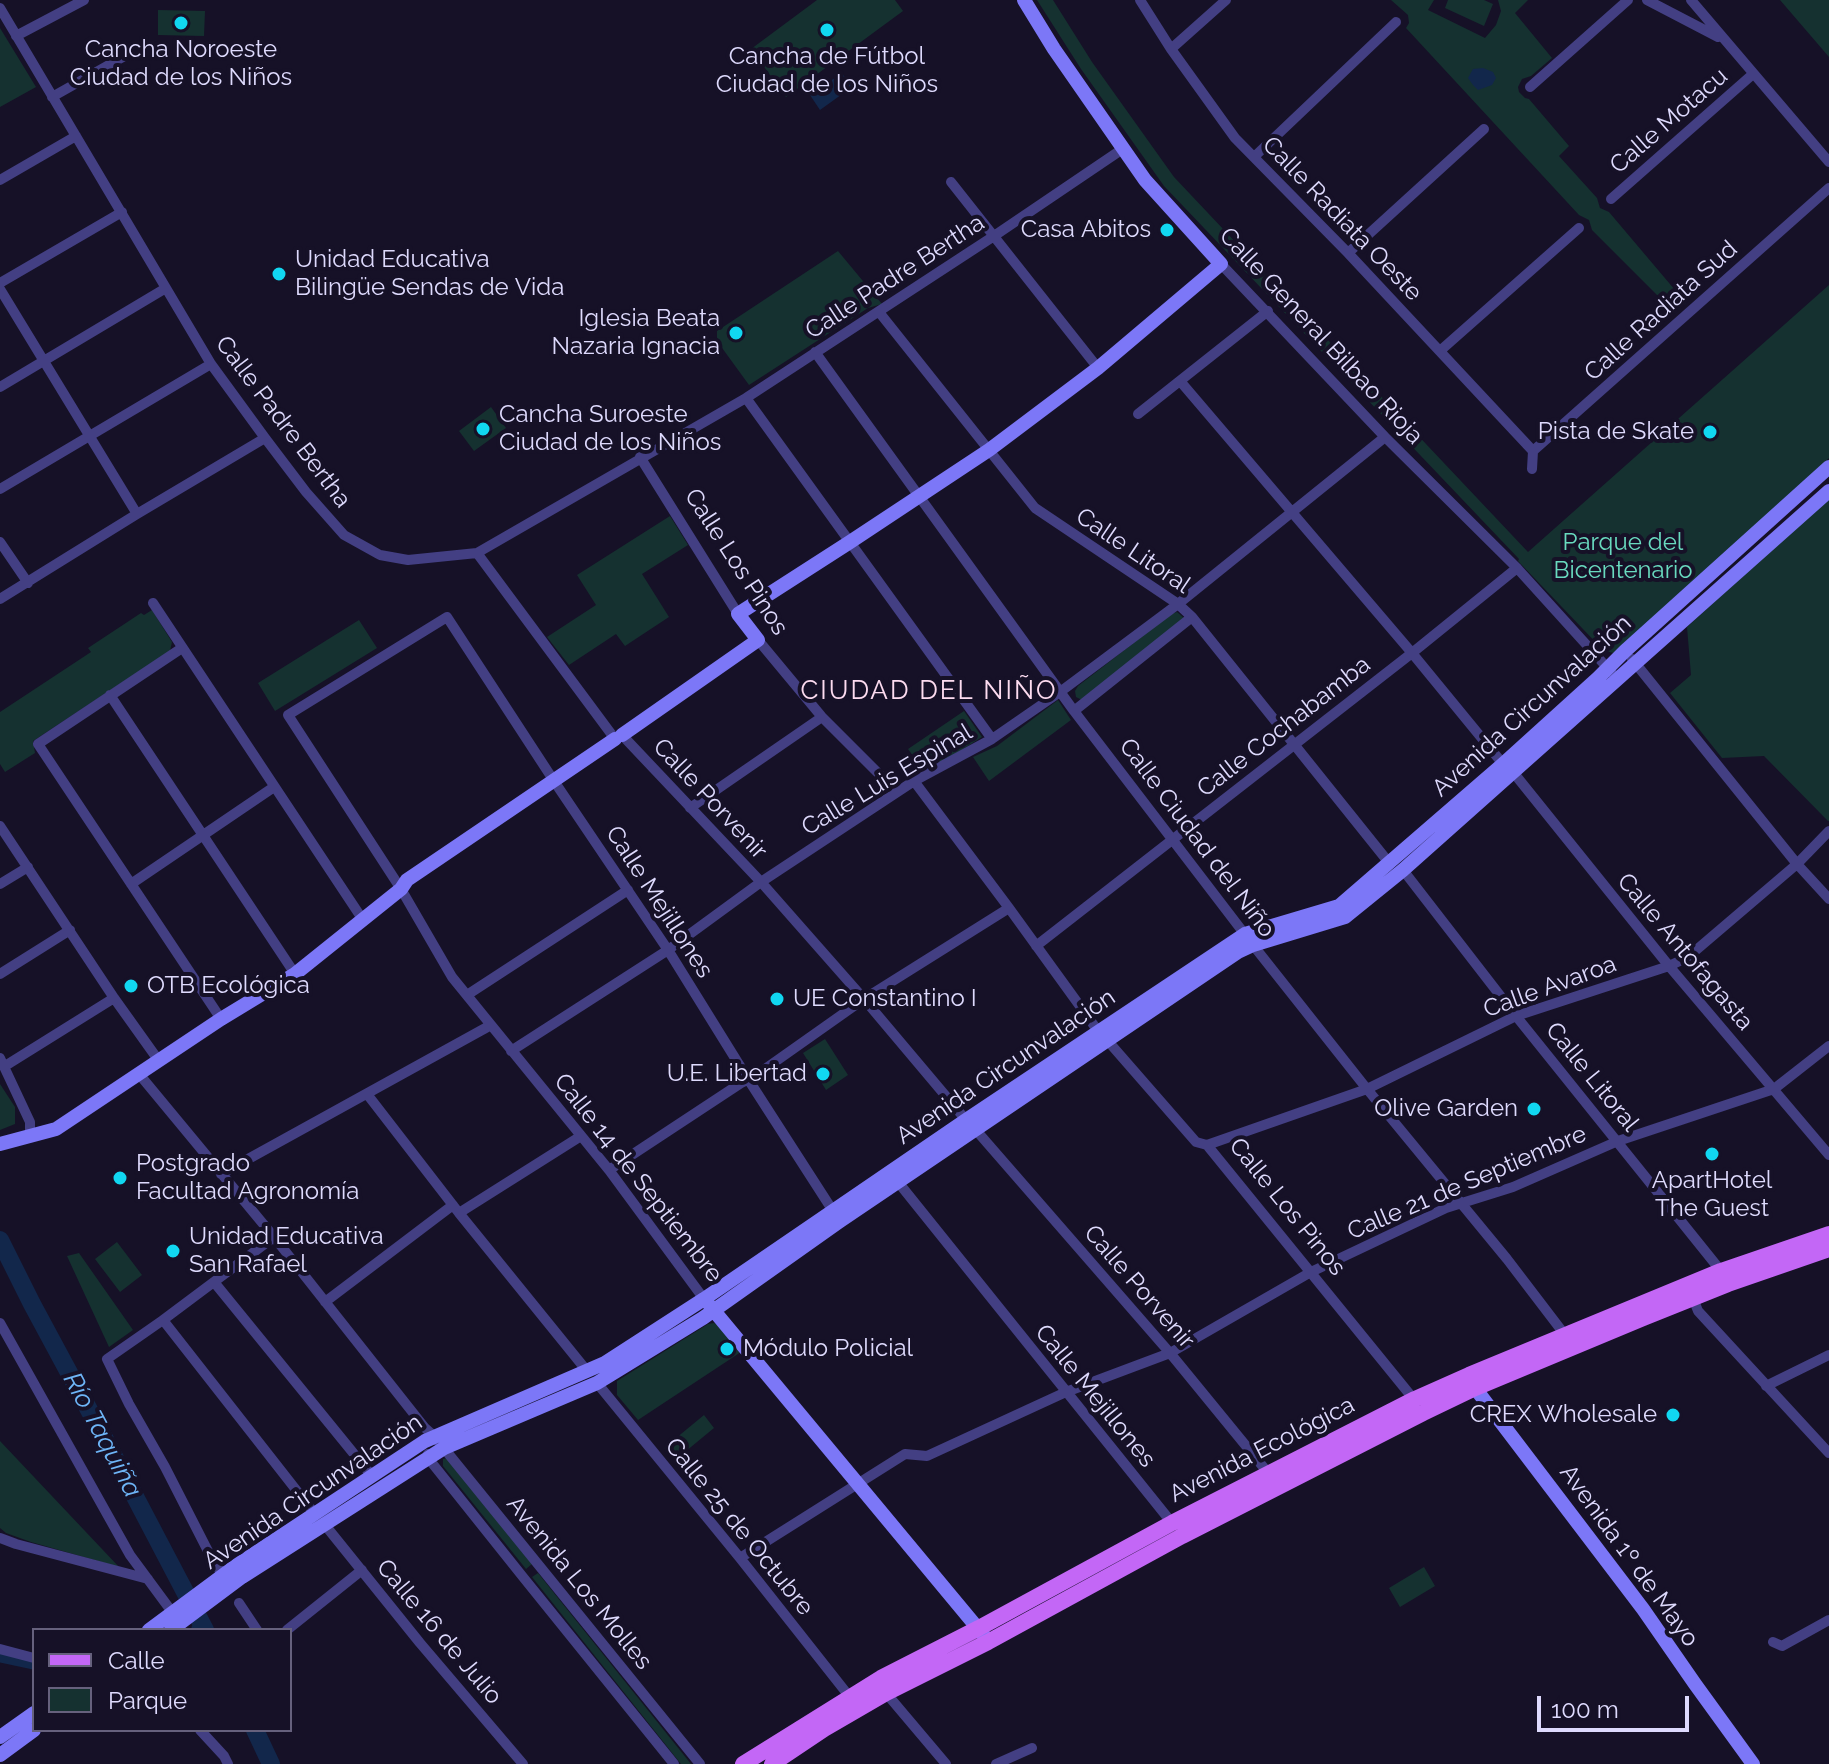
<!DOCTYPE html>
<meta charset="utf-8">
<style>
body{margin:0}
#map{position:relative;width:1829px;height:1764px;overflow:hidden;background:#161127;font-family:Raleway,sans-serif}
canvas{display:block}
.legend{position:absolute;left:32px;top:1628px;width:260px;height:104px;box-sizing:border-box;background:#161127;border:2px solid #66617d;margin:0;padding:10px 14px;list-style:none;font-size:24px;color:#dedafd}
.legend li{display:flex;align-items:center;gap:16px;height:40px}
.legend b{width:40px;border:2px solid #66617d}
.scale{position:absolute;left:1537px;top:1696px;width:152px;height:36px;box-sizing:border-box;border:4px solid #dedafd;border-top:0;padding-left:10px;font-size:24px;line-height:28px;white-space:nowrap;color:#dedafd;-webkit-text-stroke:6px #161127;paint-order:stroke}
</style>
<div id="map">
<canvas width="1829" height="1764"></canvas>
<ul class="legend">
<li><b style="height:10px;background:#c367f6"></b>Calle</li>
<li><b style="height:22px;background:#153130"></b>Parque</li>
</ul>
<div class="scale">100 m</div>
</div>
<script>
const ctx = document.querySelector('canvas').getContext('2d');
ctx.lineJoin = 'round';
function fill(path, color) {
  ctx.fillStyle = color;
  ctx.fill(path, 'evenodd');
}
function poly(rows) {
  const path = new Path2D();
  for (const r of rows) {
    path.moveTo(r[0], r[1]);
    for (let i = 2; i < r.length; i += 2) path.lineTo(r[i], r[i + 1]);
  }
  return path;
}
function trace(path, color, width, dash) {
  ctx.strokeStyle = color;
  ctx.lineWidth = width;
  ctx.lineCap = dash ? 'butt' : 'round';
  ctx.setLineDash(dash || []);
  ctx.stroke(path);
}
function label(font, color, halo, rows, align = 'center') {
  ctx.font = font + ' Raleway,sans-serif';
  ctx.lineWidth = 8;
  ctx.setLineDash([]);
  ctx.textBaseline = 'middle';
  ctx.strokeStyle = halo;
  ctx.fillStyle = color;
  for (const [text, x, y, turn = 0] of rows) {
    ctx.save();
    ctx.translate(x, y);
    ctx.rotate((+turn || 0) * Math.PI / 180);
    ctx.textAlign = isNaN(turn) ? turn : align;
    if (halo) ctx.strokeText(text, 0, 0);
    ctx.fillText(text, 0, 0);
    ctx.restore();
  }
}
const green = poly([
 [817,0,895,0,903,11,786,97,751,49],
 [1037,0,1053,0,1092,62,1174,177,1528,552,1829,285,1829,458,1620,650,1613,653,1603,650,1518,561,1519,559,1164,186,1081,69],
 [1391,0,1434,0,1428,10,1485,38,1496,25,1501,11,1498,0,1528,0,1515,13,1552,58,1531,76,1522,79,1518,87,1519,92,1525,98,1529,99,1569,146,1559,156,1597,198,1600,208,1609,212,1686,303,1675,313,1592,230,1589,220,1579,215,1406,28,1409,23,1408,15],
 [1448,0,1484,0,1493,4,1484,26,1445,8],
 [1780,0,1829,0,1829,57],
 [158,10,205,11,204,36,158,35],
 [0,28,36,87,0,107],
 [838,251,882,304,868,308,749,385,717,341,717,331],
 [491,407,506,428,474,451,459,431],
 [1829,498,1829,821,1828,821,1764,756,1722,758,1670,693,1691,675,1687,627],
 [670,516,688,545,642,574,669,617,625,646,616,634,569,665,547,637,596,605,577,575],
 [152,610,172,642,170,651,33,741,35,753,5,772,0,764,0,712,91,652,88,648,141,613,144,615],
 [1177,612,1184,618,1082,700,1076,697,1075,691,1078,686,1171,614],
 [359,620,377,648,275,711,258,683],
 [1058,700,1071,720,989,781,973,757,997,746],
 [964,711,982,737,925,773,908,749],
 [825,1039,848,1075,826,1090,803,1053],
 [0,1084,15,1107,15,1124,0,1130],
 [117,1242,142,1275,120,1292,95,1259],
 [79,1253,133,1330,109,1347,67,1256],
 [714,1323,719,1326,741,1352,638,1420,617,1395,617,1381,708,1324],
 [704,1415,714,1428,674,1461,664,1448],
 [0,1441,119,1567,31,1542,6,1533,0,1528],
 [447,1458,532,1564,526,1569,443,1466,443,1459],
 [1424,1567,1435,1586,1400,1607,1389,1588],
 [538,1573,691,1764,681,1764,532,1577]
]);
const water = poly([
 [1483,68,1493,72,1496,78,1492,85,1478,90,1473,85,1468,78,1473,69],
 [842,73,852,87,820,110,810,95]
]);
const canal = poly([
 [197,1628,202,1626],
 [0,1657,34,1664]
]);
const river = poly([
 [0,1240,32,1304,109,1447,205,1630],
 [255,1730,271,1764]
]);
const street = poly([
 [1140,0,1171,49,1235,138,1348,253,1533,451],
 [1647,0,1718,37],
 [1691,0,1829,162],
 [0,8,211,364,265,438,306,492,344,535,380,555,408,560,477,553,746,398,994,236,1124,148],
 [16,36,84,0],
 [1171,49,1226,0],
 [1530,87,1628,0],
 [52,97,130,53],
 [1254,157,1396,22],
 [0,180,76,136],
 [951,182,1098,368],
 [1611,199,1753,74],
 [1348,253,1484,129],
 [1221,264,1385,437,1517,568,1612,673],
 [0,283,122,212],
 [0,289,137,514],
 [879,312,1035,508,1178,604,1192,617,1390,864],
 [1441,350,1579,228],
 [815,352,1074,711,1253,945,1367,1089,1507,1259,1565,1335],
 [1180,381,1412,653,1503,764],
 [0,387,166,288],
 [746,398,992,739],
 [1138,414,1268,311],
 [640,457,738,614],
 [1532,469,1533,451,1829,188],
 [0,489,211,364],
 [0,542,28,583],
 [477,553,615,739,622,735,761,882,864,999,966,1120],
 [0,599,137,514,265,438],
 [153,603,363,920],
 [758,640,822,717,897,792],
 [182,648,38,744,221,1019],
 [1632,659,1797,864,1829,899],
 [110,695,295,974],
 [1074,711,1192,617],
 [1513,772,1669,966,1829,1155],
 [914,781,1009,908,1098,1031],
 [690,808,822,717],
 [0,826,114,998,159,1061],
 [1403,870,1516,1016,1721,1271],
 [0,884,28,867],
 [131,884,274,787],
 [1036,946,1412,653,1517,568],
 [0,974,70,930],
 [467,995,628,890],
 [1107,1040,1196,1142,1207,1145,1416,1402],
 [511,1051,668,950,761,882,914,781,992,739,1060,692,1178,604,1385,437],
 [0,1058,30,1122,30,1137],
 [5,1066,114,998],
 [139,1074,274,1237,425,1428,434,1436,700,1764],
 [367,1094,459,1213,587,1371],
 [975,1129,1170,1353,1269,1474],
 [1207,1145,1367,1089,1516,1016,1669,966,1688,957,1797,864,1829,831],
 [609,1170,741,1083,755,1076,864,999,1009,908],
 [221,1174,491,1025],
 [898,1182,1172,1523],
 [459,1213,581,1136],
 [214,1282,372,1476],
 [1693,1298,1698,1311,1829,1453],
 [704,1299,609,1170,452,977,401,889,288,715,447,617,554,781,668,950,748,1079,833,1211],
 [325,1302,453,1205],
 [163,1320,315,1514],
 [0,1323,130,1555,175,1616],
 [597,1383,740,1558,849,1696],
 [1766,1386,1829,1355],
 [428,1454,428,1458,523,1577,674,1764],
 [325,1525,420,1643,523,1764],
 [0,1538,16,1544,148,1579],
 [740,1558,905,1454,927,1456,1066,1392,1170,1353,1311,1272,1446,1208,1513,1187,1618,1141,1774,1089,1829,1046],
 [223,1576,210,1555,165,1467,129,1404,107,1359,163,1320,274,1237],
 [239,1603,257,1630],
 [287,1630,362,1570],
 [1773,1642,1782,1646,1829,1620],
 [0,1649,34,1658],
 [886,1693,946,1764],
 [200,1730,224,1756,228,1764],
 [996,1764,1032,1748]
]);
const secondary = poly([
 [622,735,758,640,738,614,850,542,989,450,1098,368,1221,264,1145,180,1054,49,1024,0],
 [0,1144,56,1129,221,1019,295,974,401,889,407,880,615,739],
 [710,1306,985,1637],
 [1471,1379,1475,1388,1643,1609,1695,1684,1753,1764],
 [149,1630,234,1567,425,1441,605,1363,704,1299,966,1120,1245,934,1339,906,1503,764,1598,678,1625,651,1829,467],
 [171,1630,242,1577,444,1448,597,1383,703,1318,840,1221,1238,952,1253,945,1345,917,1403,870,1829,491],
 [0,1737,34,1713],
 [0,1755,34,1730]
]);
const primary = poly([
 [743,1764,881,1678,979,1628,1172,1523,1415,1399,1469,1375,1721,1271,1829,1234],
 [772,1764,824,1729,886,1693,988,1642,1182,1536,1423,1413,1475,1388,1643,1318,1728,1284,1829,1249]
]);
const markers = [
 [181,23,8,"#11d7f1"],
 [827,30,8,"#11d7f1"],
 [1167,230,8,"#11d7f1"],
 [279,274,8,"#11d7f1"],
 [736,333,8,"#11d7f1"],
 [483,429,8,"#11d7f1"],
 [1710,432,8,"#11d7f1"],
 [131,986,8,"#11d7f1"],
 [777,999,8,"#11d7f1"],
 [823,1074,8,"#11d7f1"],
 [1534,1109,8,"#11d7f1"],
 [1712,1154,8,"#11d7f1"],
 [120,1178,8,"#11d7f1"],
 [173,1251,8,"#11d7f1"],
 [727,1349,8,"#11d7f1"],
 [1673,1415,8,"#11d7f1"]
];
const poiNames = [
 ["Cancha Noroeste",181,50,"center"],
 ["Ciudad de los Niños",181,78,"center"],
 ["Cancha de Fútbol",827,57,"center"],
 ["Ciudad de los Niños",827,85,"center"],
 ["Casa Abitos",1151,230,"right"],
 ["Unidad Educativa",295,260],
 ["Bilingüe Sendas de Vida",295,288],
 ["Iglesia Beata",720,319,"right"],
 ["Nazaria Ignacia",720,347,"right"],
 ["Cancha Suroeste",499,415],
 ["Ciudad de los Niños",499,443],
 ["Pista de Skate",1694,432,"right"],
 ["OTB Ecológica",147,986],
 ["UE Constantino I",793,999],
 ["U.E. Libertad",807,1074,"right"],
 ["Olive Garden",1518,1109,"right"],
 ["Postgrado",136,1164],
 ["Facultad Agronomía",136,1192],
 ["ApartHotel",1712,1181,"center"],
 ["The Guest",1712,1209,"center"],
 ["Unidad Educativa",189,1237],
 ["San Rafael",189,1265],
 ["Módulo Policial",743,1349],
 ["CREX Wholesale",1657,1415,"right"]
];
const streetNames = [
 ["Calle Motacu",1669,121,-41],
 ["Calle Radiata Oeste",1342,219,46],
 ["Calle Padre Bertha",895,277,-33],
 ["Calle Radiata Sud",1661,311,-42],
 ["Calle General Bilbao Rioja",1321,336,47],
 ["Calle Padre Bertha",283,422,53],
 ["Calle Litoral",1133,551,34],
 ["Calle Los Pinos",736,562,57],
 ["Avenida Circunvalación",1532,706,-42],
 ["Calle Cochabamba",1284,727,-38],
 ["Calle Luis Espinal",887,780,-31],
 ["Calle Porvenir",710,799,47],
 ["Calle Ciudad del Niño",1197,838,53],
 ["Calle Mejillones",659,902,57],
 ["Calle Antofagasta",1685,952,50],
 ["Calle Avaroa",1550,987,-20],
 ["Avenida Circunvalación",1006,1067,-34],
 ["Calle Litoral",1592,1077,51],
 ["Calle 14 de Septiembre",638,1178,52],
 ["Calle 21 de Septiembre",1467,1183,-23],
 ["Calle Los Pinos",1287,1207,51],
 ["Calle Porvenir",1139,1287,49],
 ["Calle Mejillones",1095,1396,51],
 ["Avenida Ecológica",1262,1450,-27],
 ["Avenida Circunvalación",313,1492,-34],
 ["Calle 25 de Octubre",739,1527,51],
 ["Avenida 1º de Mayo",1629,1556,54],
 ["Avenida Los Molles",579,1583,51],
 ["Calle 16 de Julio",439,1632,50]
];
const parkNames = [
 ["Parque del",1623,543],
 ["Bicentenario",1623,571]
];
const neighbourhoodNames = [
 ["CIUDAD DEL NIÑO",929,691]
];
const waterNames = [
 ["Río Taquiña",102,1435,62]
];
fill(green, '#153130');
fill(water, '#12274b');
trace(canal, '#12274b', 11);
trace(river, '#12274b', 18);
trace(street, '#433f83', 10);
trace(secondary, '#7c77f7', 14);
trace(primary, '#c367f6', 16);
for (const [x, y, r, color] of markers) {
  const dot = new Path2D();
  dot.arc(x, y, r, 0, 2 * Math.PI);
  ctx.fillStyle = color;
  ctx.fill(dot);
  trace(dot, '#161127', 3);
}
label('24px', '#dedafd', '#161127', poiNames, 'left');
label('24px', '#dedafd', '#161127', streetNames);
label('24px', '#69dabf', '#161127', parkNames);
ctx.letterSpacing = '2px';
label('26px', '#fddcf0', '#161127', neighbourhoodNames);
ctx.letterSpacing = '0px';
label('italic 26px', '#6eb5f7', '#161127', waterNames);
</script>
